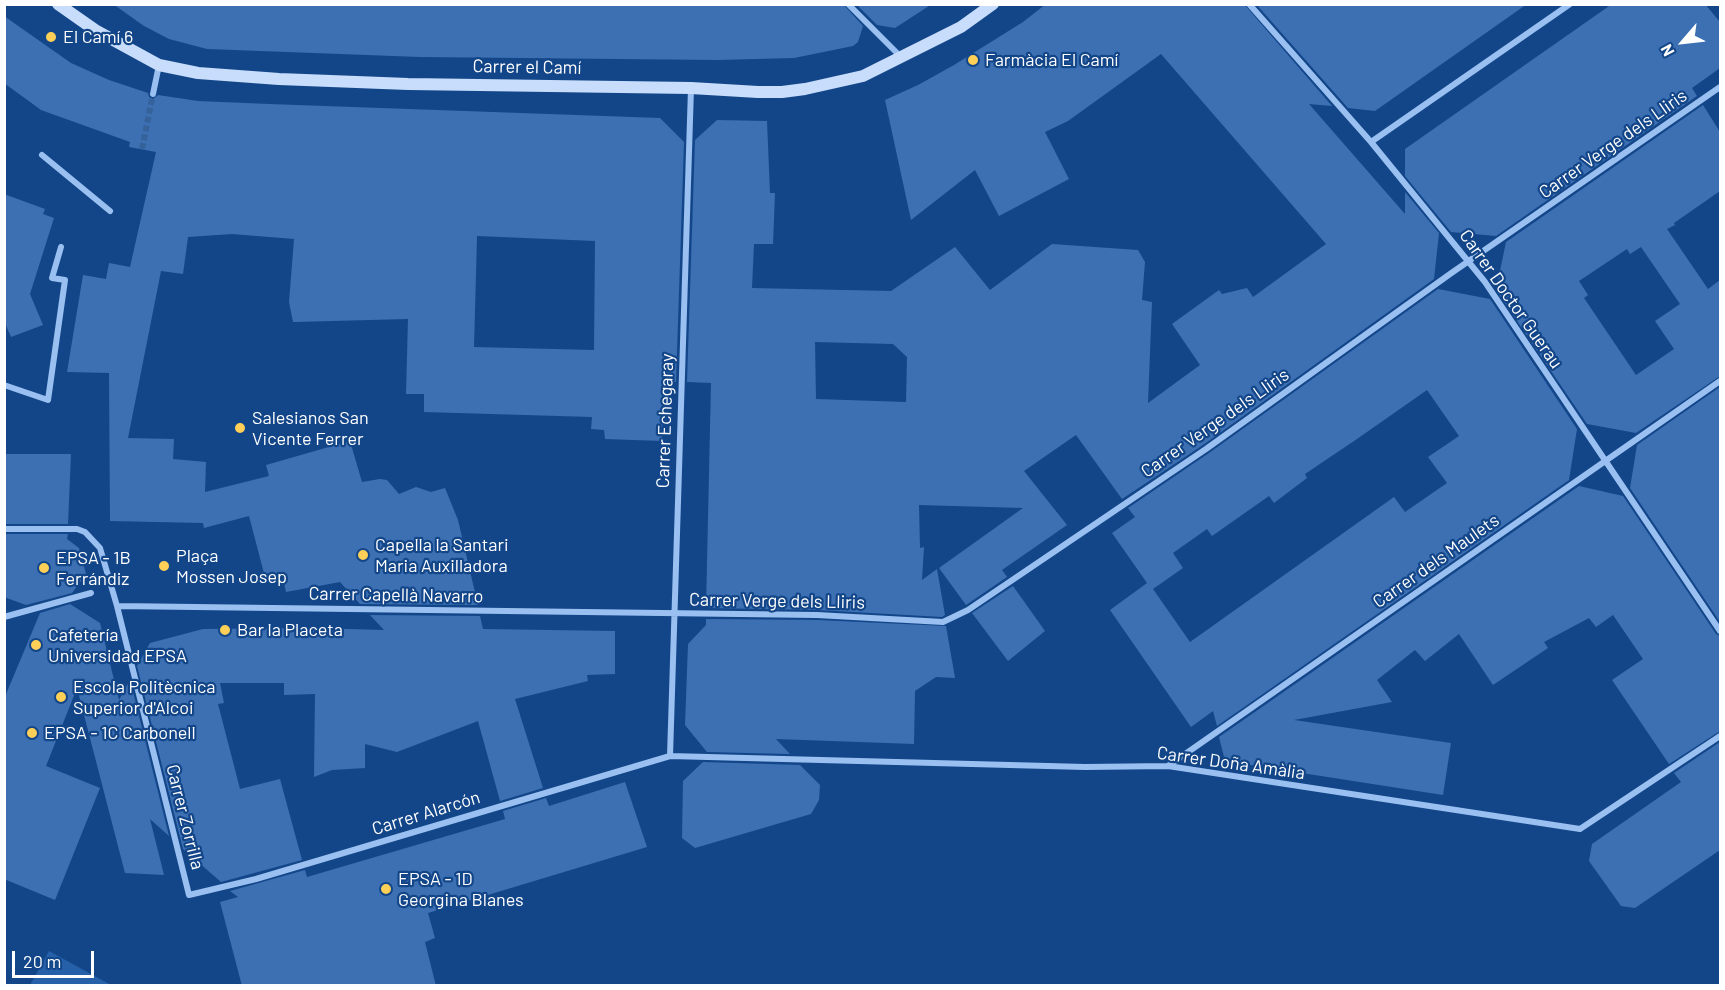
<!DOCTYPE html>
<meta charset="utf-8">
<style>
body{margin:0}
#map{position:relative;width:1725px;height:990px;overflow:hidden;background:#134689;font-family:Barlow,sans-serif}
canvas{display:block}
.frame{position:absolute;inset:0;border:6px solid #fff;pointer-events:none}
.north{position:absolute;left:1653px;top:12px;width:60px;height:60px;-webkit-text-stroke:4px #134689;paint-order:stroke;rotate:242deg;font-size:16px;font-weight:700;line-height:24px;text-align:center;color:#fff}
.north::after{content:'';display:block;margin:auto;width:21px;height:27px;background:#fff;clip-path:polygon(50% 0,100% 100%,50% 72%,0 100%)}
.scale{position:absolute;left:12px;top:951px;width:82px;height:27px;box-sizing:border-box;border:3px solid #fff;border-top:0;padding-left:8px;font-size:18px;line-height:21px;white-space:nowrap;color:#fff;-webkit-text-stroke:4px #134689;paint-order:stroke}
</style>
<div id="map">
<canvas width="1725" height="990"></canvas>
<div class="frame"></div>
<div class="north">N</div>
<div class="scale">20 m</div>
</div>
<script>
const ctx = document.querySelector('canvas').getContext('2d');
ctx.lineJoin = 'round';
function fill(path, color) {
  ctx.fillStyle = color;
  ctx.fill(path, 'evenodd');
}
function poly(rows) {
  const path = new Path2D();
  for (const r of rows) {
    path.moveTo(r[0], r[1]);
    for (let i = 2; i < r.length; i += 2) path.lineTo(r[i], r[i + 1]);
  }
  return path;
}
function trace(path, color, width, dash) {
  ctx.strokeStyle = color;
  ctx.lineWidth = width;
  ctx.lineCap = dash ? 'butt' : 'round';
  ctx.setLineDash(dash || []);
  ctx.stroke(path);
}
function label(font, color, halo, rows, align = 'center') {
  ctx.font = font + ' Barlow,sans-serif';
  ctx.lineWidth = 4.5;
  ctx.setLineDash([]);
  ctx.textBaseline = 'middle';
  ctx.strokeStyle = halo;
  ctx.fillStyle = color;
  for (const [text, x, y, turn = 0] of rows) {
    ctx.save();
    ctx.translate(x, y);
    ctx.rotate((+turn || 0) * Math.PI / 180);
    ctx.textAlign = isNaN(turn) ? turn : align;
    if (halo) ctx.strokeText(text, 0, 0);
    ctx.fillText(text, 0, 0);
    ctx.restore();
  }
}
const green = poly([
 [49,951,111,985,30,985]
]);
const building = poly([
 [113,4,843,4,863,26,858,42,853,46,794,58,717,60,420,57,207,49,169,39,144,26],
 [856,4,932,4,895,28,877,25],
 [1046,4,1244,4,1332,106,1309,104,1405,214,1405,192,1439,233,1434,279,1203,445,1122,499,1076,435,1024,471,1067,525,1002,570,1007,577,966,605,939,568,1023,508,919,505,920,548,924,547,922,580,937,569,945,615,942,617,817,610,706,608,711,383,687,382,695,140,717,120,767,121,770,193,775,193,773,244,754,244,752,288,891,291,955,247,990,290,1052,244,1138,250,1145,262,1142,300,1152,302,1148,403,1200,365,1172,324,1219,290,1222,294,1247,288,1253,297,1326,244,1161,54,1068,121,1045,132,1069,179,999,216,975,170,911,220,885,100,918,85,954,65,1023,22],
 [815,342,893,344,907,357,906,402,816,399],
 [1256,4,1527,4,1375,111,1348,108],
 [1612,4,1705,4,1720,22,1720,68,1692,88,1697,96,1496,236,1451,232,1405,176,1405,149],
 [4,16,71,63,109,80,148,93,149,97,153,99,158,95,198,101,269,104,660,118,684,142,676,382,664,382,662,441,605,439,604,430,591,429,592,417,424,412,424,394,406,394,408,319,293,322,289,302,294,239,232,234,188,237,183,274,161,271,128,438,174,439,173,459,206,462,205,492,269,476,266,465,350,441,362,482,380,479,387,480,399,494,416,487,431,492,445,488,458,520,478,605,360,604,340,582,286,592,283,578,266,581,249,516,204,528,203,523,110,521,109,373,67,372,83,275,106,279,109,263,130,267,156,152,129,147,130,142,41,110,4,83],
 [477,236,595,241,594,350,474,347],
 [1703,105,1720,132,1720,191,1674,223,1675,225,1667,229,1708,289,1720,280,1720,376,1636,433,1587,424,1496,290,1506,242],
 [1641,247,1680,304,1655,321,1674,349,1636,375,1584,298,1588,295,1579,281,1627,249,1630,254],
 [4,194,45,209,43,214,54,218,30,294,43,325,11,337,4,321],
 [1438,289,1490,299,1577,429,1569,480,1217,726,1213,711,1191,727,1110,610,1147,583,1112,533,1135,517,1128,508,1209,453],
 [1427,390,1459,436,1428,457,1447,483,1405,512,1394,497,1190,642,1153,589,1183,568,1173,553,1207,529,1212,536,1269,496,1274,503,1307,478,1305,474,1357,439],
 [1720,387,1720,622,1630,488,1637,445],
 [4,454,71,454,68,524,4,524],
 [1579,486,1623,496,1716,634,1720,636,1720,731,1669,764,1612,680,1643,659,1613,615,1596,627,1589,618,1544,642,1548,648,1493,685,1459,634,1425,661,1415,650,1377,680,1392,702,1294,720,1451,743,1443,795,1225,761,1219,737],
 [4,534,68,534,67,539,79,548,86,574,72,593,26,605,4,597],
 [1013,586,1045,631,1008,661,972,613],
 [70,604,100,623,119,700,130,680,169,836,150,819,164,875,125,873,77,688,46,766,100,788,55,900,4,879,4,699,40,613],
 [370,615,480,616,483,629,615,631,615,674,587,675,588,681,515,699,543,788,500,801,478,721,397,752,365,744,365,768,332,770,314,777,315,694,284,695,284,683,220,683,224,703,218,704,240,789,280,779,302,860,221,882,183,849,137,666,150,643,203,629,312,628,384,630],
 [706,619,817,620,946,626,955,678,936,677,915,691,914,744,776,739,790,754,707,752,685,725,688,644,706,625],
 [1720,742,1720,850,1635,908,1621,906,1589,861,1592,844,1681,782,1674,773],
 [703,762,800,765,820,785,819,800,811,814,695,848,682,838,683,781],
 [625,782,647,847,428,913,435,938,425,942,436,986,242,986,220,902,238,897,230,891,305,870,307,877,505,819,503,811,546,798,549,806]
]);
const streetTunnel = poly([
 [142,149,153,94]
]);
const street = poly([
 [848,4,900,56],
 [1249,4,1371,142,1485,282,1720,631],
 [153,94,159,65],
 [1371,142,1570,4],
 [42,155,110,211],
 [4,385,48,400,65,280,52,278,61,247],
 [4,529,77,529,85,532,100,548,117,606,189,895,256,879,670,756,1085,767,1168,766,1580,829,1720,736],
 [117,606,817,615,943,622,968,610,1206,449,1450,274,1720,87],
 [4,617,91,593],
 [670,756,691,88],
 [1168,766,1720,381]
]);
const secondary = poly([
 [58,4,95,30,159,65,198,73,279,79,408,84,691,88,758,92,782,92,805,89,863,76,961,27,993,4]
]);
const markers = [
 [51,37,6,"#ffd058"],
 [973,60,6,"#ffd058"],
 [240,428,6,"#ffd058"],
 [363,555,6,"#ffd058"],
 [164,566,6,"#ffd058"],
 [44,568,6,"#ffd058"],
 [225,630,6,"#ffd058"],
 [36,645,6,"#ffd058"],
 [61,697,6,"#ffd058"],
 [32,733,6,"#ffd058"],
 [386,889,6,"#ffd058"]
];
const poiNames = [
 ["El Camí 6",63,37],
 ["Farmàcia El Camí",985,60],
 ["Salesianos San",252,418],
 ["Vicente Ferrer",252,439],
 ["Capella la Santari",375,545],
 ["Maria Auxilladora",375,566],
 ["Plaça",176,556],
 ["Mossen Josep",176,577],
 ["EPSA - 1B",56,558],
 ["Ferrándiz",56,579],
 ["Bar la Placeta",237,630],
 ["Cafetería",48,635],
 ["Universidad EPSA",48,656],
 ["Escola Politècnica",73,687],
 ["Superior d'Alcoi",73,708],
 ["EPSA - 1C Carbonell",44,733],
 ["EPSA - 1D",398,879],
 ["Georgina Blanes",398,900]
];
const streetNames = [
 ["Carrer el Camí",527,67,1],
 ["Carrer Verge dels Lliris",1613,144,-35],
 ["Carrer Doctor Guerau",1511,299,55],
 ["Carrer Echegaray",665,421,-88],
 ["Carrer Verge dels Lliris",1215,423,-35],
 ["Carrer dels Maulets",1436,561,-35],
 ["Carrer Capellà Navarro",396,595,1],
 ["Carrer Verge dels Lliris",777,601,1],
 ["Carrer Doña Amàlia",1231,763,8],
 ["Carrer Alarcón",426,813,-17],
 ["Carrer Zorrilla",185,817,76]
];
fill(green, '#2560a8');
fill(building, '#3c70b3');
trace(streetTunnel, '#36629b', 6, [6, 3]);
trace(street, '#99c0f0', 6);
trace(secondary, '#c7ddfb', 12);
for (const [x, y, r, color] of markers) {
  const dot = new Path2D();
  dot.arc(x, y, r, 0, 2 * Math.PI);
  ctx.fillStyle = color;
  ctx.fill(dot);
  trace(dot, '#134689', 2);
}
label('18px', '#fff', '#134689', poiNames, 'left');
label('18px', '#fff', '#134689', streetNames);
</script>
